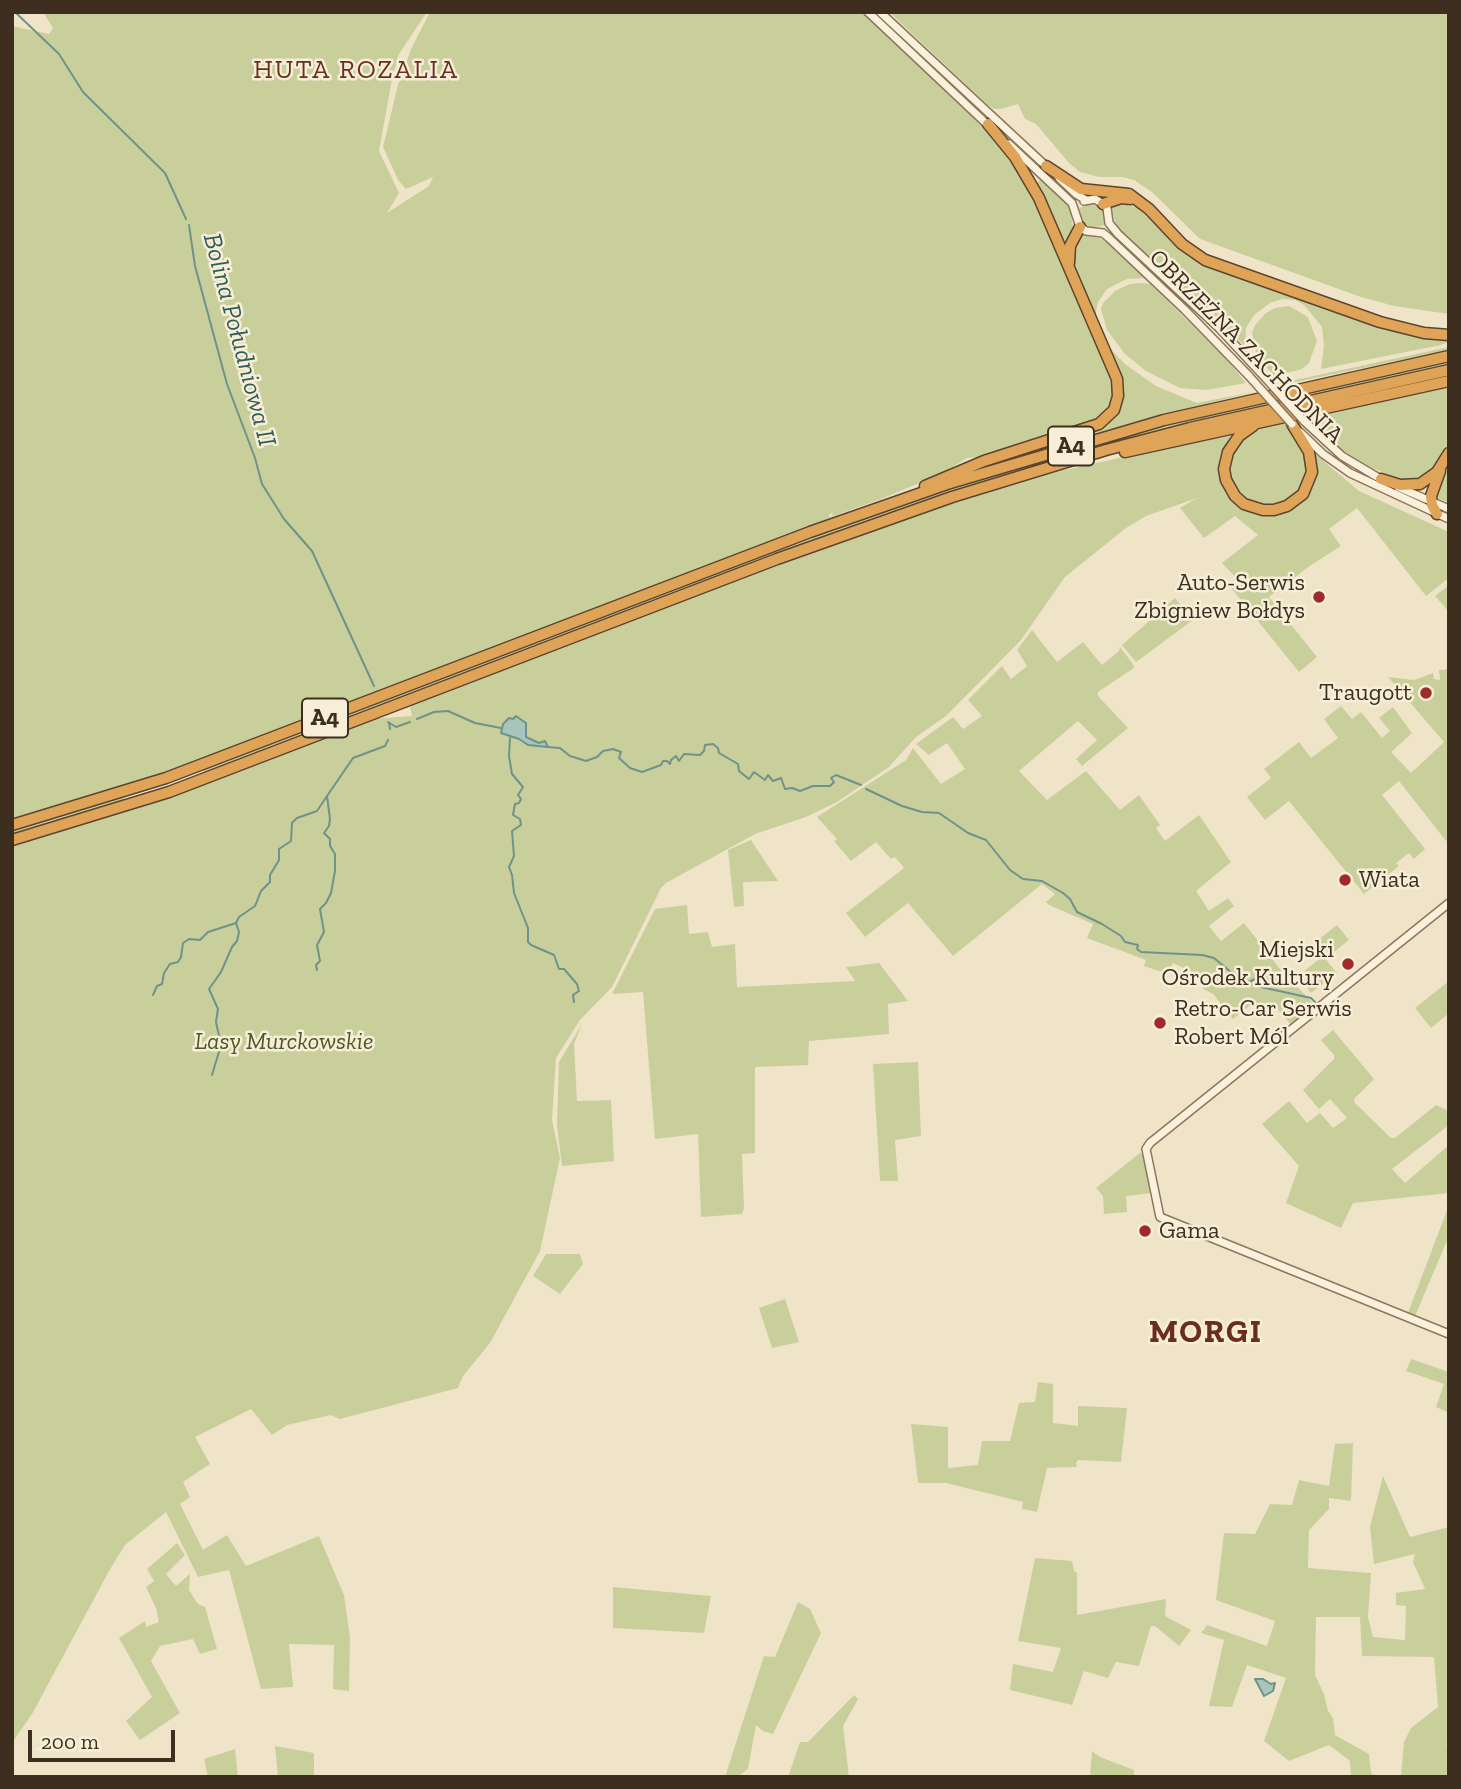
<!DOCTYPE html>
<meta charset="utf-8">
<style>
body{margin:0}
#map{position:relative;width:1461px;height:1789px;overflow:hidden;background:#f0e4c8;font-family:"Zilla Slab",serif}
canvas{display:block}
.frame{position:absolute;inset:0;border:14px solid #3d2e20;pointer-events:none}
.scale{position:absolute;left:28px;top:1730px;width:147px;height:32px;box-sizing:border-box;border:4px solid #3d2e20;border-top:0;padding-left:9px;font-size:21px;line-height:24px;white-space:nowrap;color:#3d2e20;-webkit-text-stroke:5px #f7eed8;paint-order:stroke}
</style>
<div id="map">
<canvas width="1461" height="1789"></canvas>
<div class="frame"></div>
<div class="scale">200 m</div>
</div>
<script>
const ctx = document.querySelector('canvas').getContext('2d');
ctx.lineJoin = 'round';
function fill(path, color) {
  ctx.fillStyle = color;
  ctx.fill(path, 'evenodd');
}
function poly(rows) {
  const path = new Path2D();
  for (const r of rows) {
    path.moveTo(r[0], r[1]);
    for (let i = 2; i < r.length; i += 2) path.lineTo(r[i], r[i + 1]);
  }
  return path;
}
function trace(path, color, width, dash) {
  ctx.strokeStyle = color;
  ctx.lineWidth = width;
  ctx.lineCap = dash ? 'butt' : 'round';
  ctx.setLineDash(dash || []);
  ctx.stroke(path);
}
function label(font, color, halo, rows, align = 'center') {
  ctx.font = font + ' "Zilla Slab",serif';
  ctx.lineWidth = 5;
  ctx.setLineDash([]);
  ctx.textBaseline = 'middle';
  ctx.strokeStyle = halo;
  ctx.fillStyle = color;
  for (const [text, x, y, turn = 0] of rows) {
    ctx.save();
    ctx.translate(x, y);
    ctx.rotate((+turn || 0) * Math.PI / 180);
    ctx.textAlign = isNaN(turn) ? turn : align;
    if (halo) ctx.strokeText(text, 0, 0);
    ctx.fillText(text, 0, 0);
    ctx.restore();
  }
}
const green = poly([
 [43,12,427,12,399,54,392,79,379,151,399,193,387,213,429,186,433,177,406,189,398,180,383,147,398,85,411,49,430,12,863,12,956,100,999,144,1024,175,1042,214,1111,380,1114,393,1111,406,1095,421,985,457,967,458,941,474,881,499,831,517,833,513,829,514,830,518,285,728,132,784,12,820,12,26,49,34,53,28],
 [889,12,1449,12,1449,314,1394,306,1361,297,1200,239,1152,192,1134,180,1123,177,1099,177,1080,172,1069,163,1036,124,1025,119,1018,104,1001,109,994,109,988,105],
 [1040,179,1070,206,1073,228,1066,259,1037,184],
 [1120,203,1138,208,1188,256,1204,264,1449,339,1449,342,1441,345,1321,369,1324,345,1322,327,1304,305,1295,300,1282,299,1270,303,1254,315,1246,328,1245,346,1116,227,1111,205],
 [1088,204,1098,205,1103,211,1105,224,1102,226,1090,228,1083,224,1079,208],
 [1079,234,1103,239,1145,278,1127,279,1107,289,1098,302,1096,311,1096,317,1109,347,1125,364,1156,386,1197,403,1253,392,1138,421,955,476,1105,425,1119,411,1123,402,1123,382,1076,274,1072,261,1072,254],
 [1141,283,1150,284,1223,355,1246,383,1207,390,1180,388,1146,371,1125,354,1107,330,1101,309,1103,303,1115,291,1130,284],
 [1289,306,1308,317,1317,341,1309,363,1302,369,1275,376,1257,358,1252,333,1255,325,1266,313,1275,308],
 [1449,347,1449,350,1282,385,1281,383],
 [1449,359,1449,367,1294,400,1288,393],
 [1449,387,1449,447,1436,468,1422,479,1408,482,1372,468,1339,448,1314,425,1316,424,1311,418],
 [1262,399,1267,405,1048,463,206,775,203,768,774,549,915,498,1064,451],
 [1282,421,1290,429,1306,453,1307,472,1300,490,1293,499,1275,507,1252,505,1239,496,1228,476,1229,458,1244,434,1256,428],
 [1238,431,1231,435,1225,446,1221,468,1251,510,1300,501,1314,453,1359,491,1449,532,1449,578,1426,596,1357,508,1329,529,1341,546,1311,565,1269,597,1317,657,1299,672,1232,589,1240,582,1222,563,1258,535,1235,516,1204,538,1180,508,1197,498,1146,516,1126,528,1065,577,1021,640,946,716,916,737,889,767,837,802,806,817,755,834,666,883,661,888,612,987,580,1020,556,1058,552,1120,560,1158,540,1251,490,1343,463,1376,458,1388,340,1419,331,1415,287,1425,272,1435,251,1409,195,1437,210,1464,183,1482,190,1497,180,1504,203,1550,227,1535,246,1566,319,1536,344,1595,350,1637,349,1691,333,1689,334,1645,289,1644,293,1687,261,1689,229,1570,198,1577,166,1512,125,1545,109,1571,32,1714,12,1743,12,842,370,719,412,716,410,707,413,705,766,570,944,506,1061,471],
 [1449,460,1449,503,1435,497],
 [1449,585,1449,612,1435,596],
 [1175,598,1193,620,1136,662,1122,645],
 [1032,630,1057,662,1083,642,1102,665,1119,651,1120,647,1133,664,1134,668,1098,692,1098,696,1128,728,1082,766,1076,759,1097,740,1078,721,1019,771,1047,800,1086,771,1120,810,1139,795,1160,825,1156,828,1165,841,1199,815,1231,862,1196,891,1209,911,1228,898,1234,906,1209,926,1221,941,1244,923,1280,969,1316,1006,1292,1026,1276,1007,1254,1002,1233,1019,1213,994,1203,989,1207,979,1173,963,1168,974,1144,966,1146,960,1087,938,1093,924,1049,905,1046,902,1055,894,1042,884,953,956,908,903,865,937,846,913,904,868,895,857,891,859,876,842,851,861,834,841,837,839,817,817,906,760,913,748,941,784,965,769,947,743,929,755,916,744,953,717,963,729,982,716,968,700,1002,666,1011,679,1027,666,1017,650],
 [1449,669,1449,695,1447,697,1449,699,1449,839,1446,841,1399,781,1382,795,1425,849,1414,859,1409,853,1396,863,1399,866,1364,894,1289,801,1265,820,1247,797,1271,778,1264,769,1299,742,1311,758,1338,738,1324,719,1341,706,1352,719,1361,712,1382,738,1390,731,1379,718,1393,707,1412,733,1391,752,1411,773,1444,742,1388,677,1414,680,1433,673,1434,679,1440,680,1439,670],
 [123,796,125,803,12,836,12,828],
 [751,840,778,881,743,882,744,906,734,907,728,850],
 [687,905,689,934,708,932,712,947,735,944,737,987,855,981,846,967,879,963,908,1001,888,1004,889,1034,809,1041,808,1065,755,1067,755,1153,742,1154,744,1208,742,1214,701,1217,698,1134,655,1139,643,992,612,994,655,909],
 [1337,925,1349,940,1330,955,1318,940],
 [1323,956,1337,973,1311,993,1298,976],
 [1449,981,1449,1013,1431,1028,1415,1008],
 [582,1024,574,1044,577,1101,611,1100,614,1161,562,1166,557,1126,559,1062],
 [1333,1030,1374,1079,1355,1098,1354,1102,1391,1138,1395,1138,1436,1105,1449,1111,1449,1125,1392,1169,1405,1183,1449,1145,1449,1193,1353,1203,1341,1228,1286,1203,1299,1166,1262,1124,1289,1101,1307,1123,1320,1113,1333,1128,1347,1118,1330,1099,1319,1109,1303,1090,1334,1059,1334,1055,1321,1040],
 [918,1062,921,1136,895,1140,898,1181,880,1181,873,1064],
 [1140,1153,1144,1154,1151,1193,1126,1196,1127,1212,1104,1214,1103,1196,1096,1188],
 [1449,1205,1449,1236,1415,1316,1408,1313],
 [546,1254,580,1254,583,1264,560,1294,533,1276],
 [785,1299,799,1342,772,1348,759,1308],
 [1411,1359,1449,1372,1449,1413,1436,1407,1444,1384,1406,1371],
 [1038,1382,1053,1384,1053,1423,1078,1426,1078,1406,1127,1408,1121,1462,1078,1460,1076,1463,1077,1467,1047,1468,1037,1512,1022,1509,1023,1502,946,1483,918,1483,911,1424,948,1427,948,1468,978,1465,982,1441,1010,1441,1019,1403,1035,1402],
 [1353,1443,1351,1501,1329,1498,1329,1509,1309,1530,1308,1568,1371,1573,1368,1617,1373,1637,1405,1640,1406,1606,1396,1605,1396,1593,1425,1589,1413,1562,1415,1554,1374,1564,1370,1527,1383,1476,1410,1537,1449,1527,1449,1740,1446,1745,1449,1747,1449,1777,1401,1777,1404,1742,1411,1728,1438,1707,1434,1657,1362,1656,1360,1617,1316,1617,1315,1675,1324,1694,1328,1711,1333,1718,1335,1735,1369,1754,1371,1772,1374,1777,1351,1777,1350,1761,1329,1745,1289,1761,1264,1741,1286,1678,1247,1665,1232,1707,1209,1706,1224,1640,1201,1633,1207,1625,1267,1646,1275,1621,1216,1600,1224,1533,1255,1534,1270,1504,1292,1505,1299,1480,1329,1486,1335,1444],
 [177,1543,185,1555,166,1574,176,1586,190,1574,189,1590,198,1604,205,1607,217,1649,200,1654,193,1639,160,1646,151,1661,180,1713,140,1740,126,1721,152,1697,119,1638,145,1621,146,1627,159,1622,156,1608,146,1587,154,1581,147,1569],
 [1035,1558,1072,1561,1074,1571,1077,1573,1077,1615,1166,1599,1165,1616,1191,1630,1179,1646,1155,1626,1151,1626,1139,1666,1116,1662,1108,1678,1084,1671,1072,1705,1010,1690,1013,1664,1053,1672,1061,1648,1018,1641],
 [613,1587,711,1596,704,1633,613,1628],
 [798,1602,810,1609,821,1633,773,1734,763,1731,756,1725,748,1769,737,1777,725,1777,764,1656,775,1657],
 [854,1695,858,1699,843,1726,849,1777,788,1777,800,1742,808,1742],
 [275,1746,314,1753,314,1777,278,1777],
 [235,1749,238,1777,208,1777,204,1759],
 [1092,1751,1100,1757,1134,1770,1134,1777,1090,1777]
]);
const water = poly([
 [516,716,526,723,526,737,539,743,545,741,548,747,528,745,519,739,501,733,503,724,509,718,513,719,516,716],
 [1255,1679,1263,1679,1271,1684,1275,1683,1273,1691,1264,1696,1255,1679]
]);
const stream = poly([
 [15,12,59,54,83,92,165,173,186,219],
 [189,225,195,266,227,384,255,458,262,484,284,519,312,551,374,686],
 [417,719,434,712,448,711,475,723,501,728],
 [388,722,396,727,410,722],
 [389,723,390,729],
 [510,738,509,756,512,774,523,787,518,795,521,799,519,803,515,804,513,815,520,819,521,825,512,831,514,856,509,867,512,875,514,893,528,928,528,942,531,945,554,955,559,969,564,969,577,984,579,991,573,995,574,1002],
 [548,747,560,748,570,756,586,761,597,757,603,751,613,749,621,752,619,758,630,768,642,772,661,765,663,761,667,761,670,764,671,760,676,756,679,761,684,754,700,755,704,751,705,745,713,744,718,748,719,753,738,764,739,771,749,779,754,772,765,780,768,775,773,781,781,778,785,789,792,788,800,791,813,786,830,786,834,782,831,778,836,775,861,785],
 [866,789,902,806,922,812,939,813,968,833,986,840,1010,870,1023,879,1042,881,1063,893,1070,899,1077,912,1102,924,1121,936,1125,942,1138,945,1137,949,1141,952,1202,955,1214,958,1245,984,1257,978,1260,979,1259,986,1261,987,1311,998,1316,1003],
 [317,970,316,965,320,961,317,945,324,932,320,909,326,903,331,893,335,871,335,854,330,846,330,839,324,833,329,826,330,819,327,796,353,758,385,746,388,740],
 [153,995,157,986,162,984,164,973,170,964,178,962,181,957,183,943,189,939,200,940,208,932,236,923],
 [212,1075,221,1045,216,1022,218,1009,209,989,221,972,232,947,237,941,239,932,236,923,239,917,255,906,261,891,270,882,270,875,279,860,279,849,291,841,292,823,297,818,317,811,327,796]
]);
const tertiary = poly([
 [868,12,990,127],
 [880,12,1048,168],
 [1009,144,1072,203,1080,227,1086,231,1103,233,1109,238,1185,310,1249,376],
 [1059,178,1076,194,1086,200],
 [1084,201,1095,199,1103,204,1107,208,1109,223],
 [1109,223,1118,234,1219,328,1261,373],
 [1304,421,1342,456,1384,481],
 [1300,432,1323,454,1350,473,1449,519],
 [1398,487,1449,509],
 [1449,903,1150,1143,1146,1149,1160,1217,1449,1334]
]);
const motorway = poly([
 [1046,166,1081,189,1129,194,1149,209,1182,244,1205,260,1380,322,1424,333,1449,335],
 [1103,204,1121,198,1131,199],
 [1069,263,1070,246,1080,227],
 [1253,426,1239,436,1228,452,1224,469,1226,480,1235,496,1244,504,1263,510,1274,510,1287,506,1303,494,1312,472,1309,452,1292,424],
 [1125,452,1449,381],
 [1381,479,1400,485,1420,484,1437,472,1449,453],
 [925,486,984,461,1099,424,1114,410,1118,396,1117,379,1039,198,1015,157,988,124],
 [1437,514,1432,505,1431,496,1440,471],
 [12,825,166,778,810,532,947,484,1164,420,1449,356],
 [12,840,169,792,777,559,952,497,1106,450,1190,428,1449,370]
]);
const tertiaryBridge = poly([
 [1261,373,1304,421],
 [1249,376,1292,424]
]);
const markers = [
 [1319,597,7,"#9e2a2b"],
 [1426,693,7,"#9e2a2b"],
 [1345,880,7,"#9e2a2b"],
 [1348,964,7,"#9e2a2b"],
 [1160,1023,7,"#9e2a2b"],
 [1145,1231,7,"#9e2a2b"]
];
const shields = [
 [1071,446,46],
 [325,718,46]
];
const shieldNames = [
 ["A4",1071,446],
 ["A4",325,718]
];
const streetNames = [
 ["OBRZEŻNA ZACHODNIA",1246,347,45]
];
const poiNames = [
 ["Auto-Serwis",1305,583],
 ["Zbigniew Bołdys",1305,611],
 ["Traugott",1412,693],
 ["Wiata",1359,880,"left"],
 ["Miejski",1334,950],
 ["Ośrodek Kultury",1334,978],
 ["Retro-Car Serwis",1174,1009,"left"],
 ["Robert Mól",1174,1037,"left"],
 ["Gama",1159,1231,"left"]
];
const parkNames = [
 ["Lasy Murckowskie",284,1042]
];
const neighbourhoodNames = [
 ["HUTA ROZALIA",356,71]
];
const waterNames = [
 ["Bolina Południowa II",239,340,75]
];
const districtNames = [
 ["MORGI",1206,1333]
];
fill(green, '#c9cf9b');
fill(water, '#a9c4bc');
trace(water, '#6f938a', 2);
trace(stream, '#6f938a', 2);
trace(tertiary, '#8d765c', 10);
trace(motorway, '#5b4430', 13);
trace(tertiary, '#faf1dc', 7);
trace(motorway, '#e0a458', 10);
trace(tertiaryBridge, '#8d765c', 10, []);
trace(tertiaryBridge, '#faf1dc', 7);
for (const [x, y, r, color] of markers) {
  const dot = new Path2D();
  dot.arc(x, y, r, 0, 2 * Math.PI);
  ctx.fillStyle = color;
  ctx.fill(dot);
  trace(dot, '#f7eed8', 2.5);
}
for (const [x, y, w] of shields) {
  const box = new Path2D();
  box.roundRect(x - w / 2, y - 19.5, w, 39, 5);
  ctx.fillStyle = '#f7eed8';
  ctx.fill(box);
  trace(box, '#3d2e20', 2);
}
label('bold 23px', '#3d2e20', null, shieldNames);
label('24px', '#3d2e20', '#f7eed8', streetNames);
label('24px', '#3d2e20', '#f7eed8', poiNames, 'right');
label('italic 24px', '#4d5a26', '#f7eed8', parkNames);
ctx.letterSpacing = '2px';
label('26px', '#6b2e1e', '#f7eed8', neighbourhoodNames);
ctx.letterSpacing = '0px';
label('italic 26px', '#2f5d5a', '#f7eed8', waterNames);
ctx.letterSpacing = '2px';
label('bold 32px', '#6b2e1e', '#f7eed8', districtNames);
ctx.letterSpacing = '0px';
</script>
